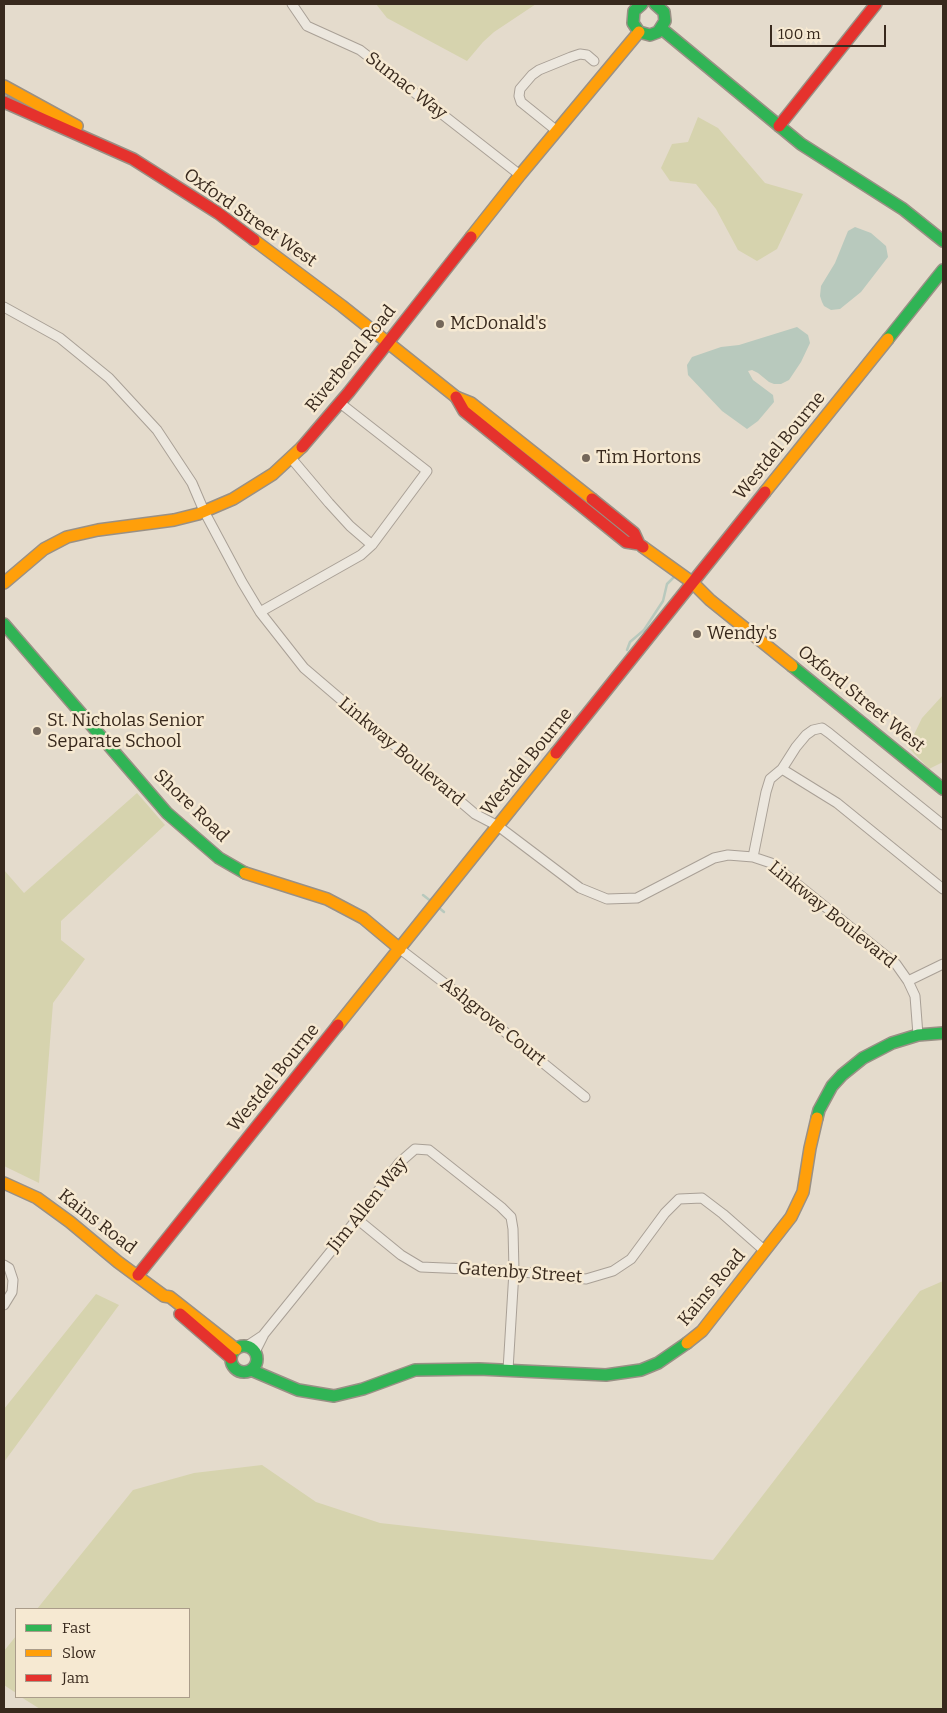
<!DOCTYPE html>
<style>
body{margin:0}
#map{position:relative;width:947px;height:1713px;overflow:hidden;background:#e4dbcc;font-family:Bitter,serif}
canvas{display:block}
.frame{position:absolute;inset:0;border:5px solid #38291d;pointer-events:none}
.legend{position:absolute;left:15px;top:1608px;width:175px;height:90px;box-sizing:border-box;background:#f6e9d2;border:1px solid #aa9c8a;margin:0;padding:6px 9px;list-style:none;font-size:15px;color:#38291d}
.legend li{display:flex;align-items:center;gap:10px;height:25px}
.legend b{width:25px;border:1px solid #aa9c8a}
.scale{position:absolute;left:770px;top:25px;width:116px;height:22px;box-sizing:border-box;border:2px solid #38291d;border-top:0;padding-left:6px;font-size:15px;line-height:18px;white-space:nowrap;color:#38291d;-webkit-text-stroke:4px #f6e9d2;paint-order:stroke}
</style>
<div id="map">
<canvas width="947" height="1713"></canvas>
<div class="frame"></div>
<ul class="legend">
<li><b style="height:6px;background:#30b455"></b>Fast</li>
<li><b style="height:6px;background:#ff9f0a"></b>Slow</li>
<li><b style="height:6px;background:#e5322d"></b>Jam</li>
</ul>
<div class="scale">100 m</div>
</div>
<script>
const ctx = document.querySelector('canvas').getContext('2d');
ctx.lineJoin = 'round';
function fill(path, color) {
  ctx.fillStyle = color;
  ctx.fill(path, 'evenodd');
}
function poly(rows) {
  const path = new Path2D();
  for (const r of rows) {
    if (r.length === 3) {
      path.moveTo(r[0] + r[2], r[1]);
      path.arc(r[0], r[1], r[2], 0, 2 * Math.PI);
      continue;
    }
    path.moveTo(r[0], r[1]);
    for (let i = 2; i < r.length; i += 2) path.lineTo(r[i], r[i + 1]);
  }
  return path;
}
function trace(path, color, width, dash) {
  ctx.strokeStyle = color;
  ctx.lineWidth = width;
  ctx.lineCap = dash ? 'butt' : 'round';
  ctx.setLineDash(dash || []);
  ctx.stroke(path);
}
function label(font, color, halo, rows, align = 'center') {
  ctx.font = font + ' Bitter,serif';
  ctx.lineWidth = 5;
  ctx.setLineDash([]);
  ctx.textBaseline = 'middle';
  ctx.strokeStyle = halo;
  ctx.fillStyle = color;
  for (const [text, x, y, turn = 0] of rows) {
    ctx.save();
    ctx.translate(x, y);
    ctx.rotate((+turn || 0) * Math.PI / 180);
    ctx.textAlign = isNaN(turn) ? turn : align;
    if (halo) ctx.strokeText(text, 0, 0);
    ctx.fillText(text, 0, 0);
    ctx.restore();
  }
}
const green = poly([
 [376,4,536,4,494,32,483,42,467,61,387,18],
 [698,117,718,128,765,183,803,194,777,249,757,261,738,250,716,209,696,184,670,181,661,168,672,144,688,142],
 [943,695,943,762,929,769,908,747,922,718],
 [137,793,165,825,61,921,61,940,85,959,53,1003,39,1183,4,1166,4,870,24,893],
 [943,1281,943,1709,40,1709,21,1697,189,1697,189,1609,37,1609,133,1490,194,1473,262,1465,316,1502,380,1523,713,1560,920,1291],
 [96,1294,119,1305,4,1462,4,1409],
 [16,1636,16,1693,4,1685,4,1651]
]);
const water = poly([
 [855,227,871,233,886,246,888,257,861,292,840,309,831,310,824,306,822,302,820,296,821,286,835,263,848,231],
 [797,327,808,335,810,343,801,362,789,380,781,384,774,384,769,382,758,373,752,370,748,371,753,380,773,395,774,402,758,421,747,429,722,411,688,375,687,365,692,357,721,347,739,345]
]);
const stream = poly([
 [627,650,630,642,644,630,663,601,667,584,676,575],
 [423,895,432,902],
 [438,907,444,912]
]);
const street = poly([
 [292,4,307,26,360,50,520,175],
 [557,131,521,102,519,96,520,89,532,75,539,70,571,57,580,54,587,55,594,61],
 [4,307,60,338,109,378,157,430,192,483,204,511,242,582,260,612,304,668,475,814,498,826,580,888,607,899,637,898,714,858,728,855,753,857,771,863,896,964,908,981,915,996,918,1035],
 [291,458,329,503,350,526,372,545,427,471,340,403],
 [260,612,361,555,372,545],
 [943,825,829,733,822,728,813,730,806,735,796,747,782,769,837,803,943,889],
 [753,857,766,792,770,779,782,769],
 [400,949,452,989,585,1097],
 [908,981,943,964],
 [357,1219,401,1255,421,1267,514,1271,586,1279,613,1271,631,1259,665,1213,679,1199,702,1198,723,1214,765,1251],
 [4,1265,9,1268,13,1280,12,1292,4,1305],
 [247,1346,262,1336],
 [255,1352,264,1334,357,1219,399,1163,415,1149,429,1150,501,1207,511,1217,513,1229,514,1271,508,1370]
]);
const fast = poly([
 [642,4,634,11,633,23,639,32,650,35,658,32,665,21,664,12,655,4],
 [662,29,801,144,903,209,943,241],
 [888,339,943,270],
 [4,624,167,813,219,858,245,873],
 [792,666,943,789],
 [817,1118,819,1110,832,1086,842,1075,863,1058,892,1043,918,1035,943,1033],
 [244,1359,13],
 [251,1370,298,1390,334,1396,363,1389,415,1370,479,1369,606,1375,641,1370,658,1363,687,1343]
]);
const slow = poly([
 [4,86,77,126],
 [471,237,520,175,639,32],
 [254,240,342,306,456,397,471,403,592,499],
 [765,492,888,339],
 [643,547,693,583,710,600,792,666],
 [4,583,44,549,67,537,98,530,174,520,198,514,233,499,273,474,302,447],
 [245,873,327,899,363,918,400,949],
 [338,1025,556,753],
 [4,1183,37,1198,70,1222,118,1262,164,1296,170,1297,236,1349],
 [687,1343,702,1331,791,1217,803,1192,810,1148,817,1118]
]);
const jam = poly([
 [4,102,133,159,218,213,254,240],
 [779,126,876,4],
 [456,397,464,411,626,542,639,544,643,547],
 [302,447,349,392,471,237],
 [592,499,634,533,639,544],
 [556,753,765,492],
 [138,1275,338,1025],
 [180,1314,231,1358]
]);
const markers = [
 [440,324,5,"#74675a"],
 [586,458,5,"#74675a"],
 [697,634,5,"#74675a"],
 [37,731,5,"#74675a"]
];
const streetNames = [
 ["Sumac Way",406,86,38],
 ["Oxford Street West",250,218,35],
 ["Riverbend Road",351,359,-51],
 ["Westdel Bourne",780,446,-51],
 ["Oxford Street West",861,699,39],
 ["Linkway Boulevard",401,752,40],
 ["Westdel Bourne",527,762,-51],
 ["Shore Road",191,806,44],
 ["Linkway Boulevard",832,915,39],
 ["Ashgrove Court",493,1022,39],
 ["Westdel Bourne",274,1078,-51],
 ["Jim Allen Way",368,1205,-51],
 ["Kains Road",97,1222,38],
 ["Gatenby Street",520,1273,4],
 ["Kains Road",712,1288,-50]
];
const poiNames = [
 ["McDonald's",450,324],
 ["Tim Hortons",596,458],
 ["Wendy's",707,634],
 ["St. Nicholas Senior",47,721],
 ["Separate School",47,742]
];
fill(green, '#d6d3ae');
fill(water, '#b8c9bd');
trace(stream, '#b8c9bd', 2.5);
trace(street, '#a9a096', 11);
trace(fast, '#999085', 14);
trace(slow, '#999085', 14);
trace(jam, '#999085', 14);
trace(street, '#ece7de', 9);
trace(fast, '#30b455', 11);
trace(slow, '#ff9f0a', 11);
trace(jam, '#e5322d', 11);
for (const [x, y, r, color] of markers) {
  const dot = new Path2D();
  dot.arc(x, y, r, 0, 2 * Math.PI);
  ctx.fillStyle = color;
  ctx.fill(dot);
  trace(dot, '#f6e9d2', 2);
}
label('18px', '#38291d', '#f6e9d2', streetNames);
label('18px', '#38291d', '#f6e9d2', poiNames, 'left');
</script>
